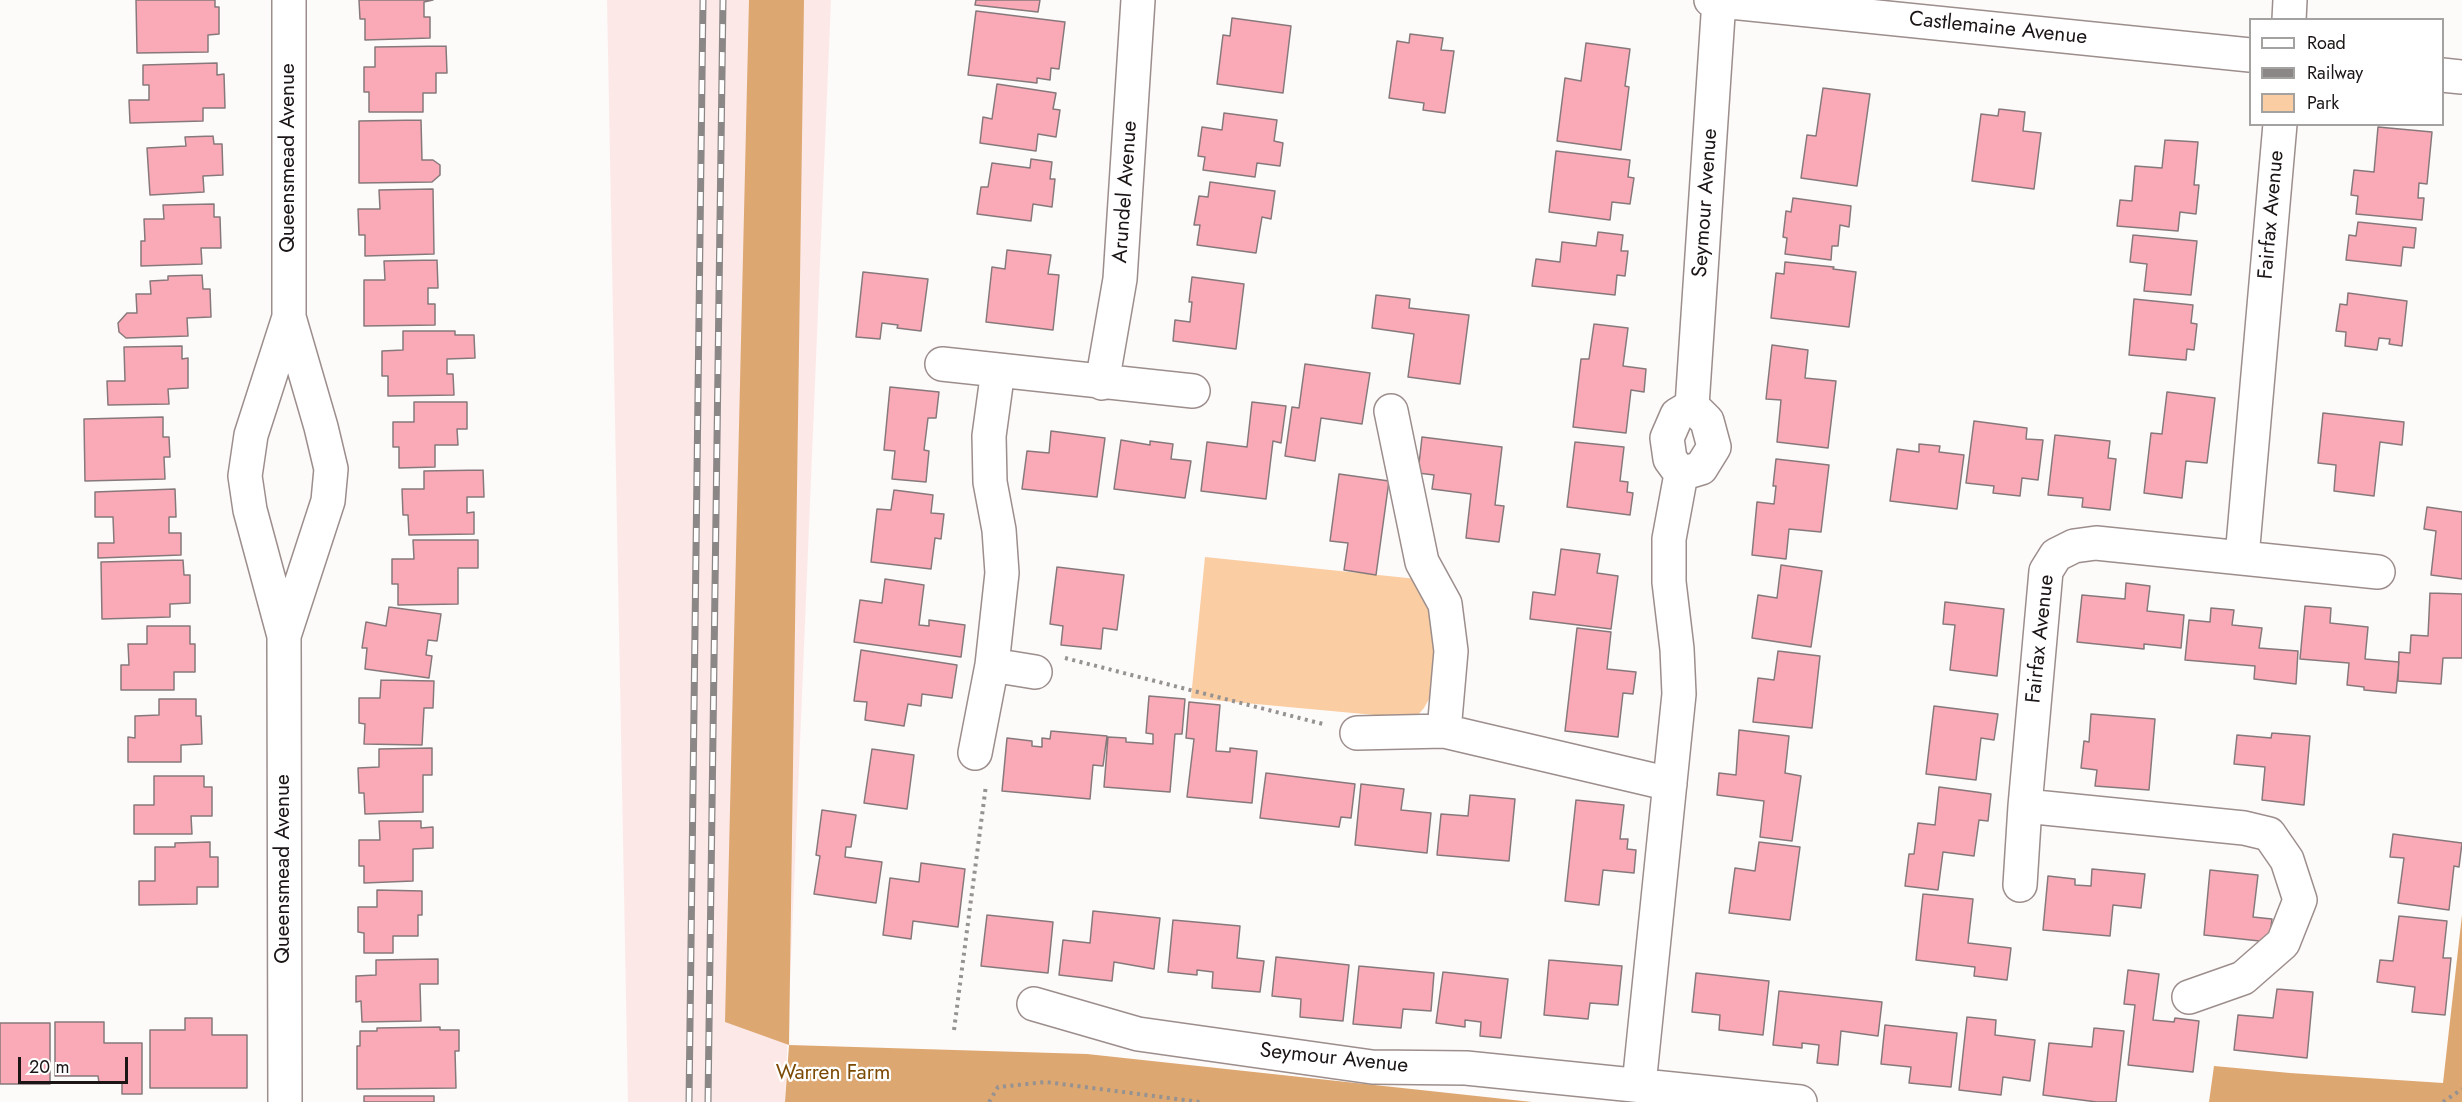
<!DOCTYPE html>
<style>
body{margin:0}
#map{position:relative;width:2462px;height:1102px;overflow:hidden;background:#fdfafa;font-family:Jost,sans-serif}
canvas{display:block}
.legend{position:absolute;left:2249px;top:18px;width:195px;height:108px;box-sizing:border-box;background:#fff;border:2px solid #a4a2a1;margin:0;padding:8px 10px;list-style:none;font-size:18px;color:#1b1615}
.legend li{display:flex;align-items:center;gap:12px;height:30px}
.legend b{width:30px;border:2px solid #a4a2a1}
.scale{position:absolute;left:18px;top:1057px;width:110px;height:27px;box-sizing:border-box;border:3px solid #1b1615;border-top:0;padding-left:8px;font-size:18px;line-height:21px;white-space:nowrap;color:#1b1615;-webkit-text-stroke:4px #fff;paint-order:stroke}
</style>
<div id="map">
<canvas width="2462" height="1102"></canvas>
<ul class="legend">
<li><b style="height:8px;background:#fff"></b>Road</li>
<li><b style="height:8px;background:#8b8787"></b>Railway</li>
<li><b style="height:16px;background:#facda2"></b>Park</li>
</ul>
<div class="scale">20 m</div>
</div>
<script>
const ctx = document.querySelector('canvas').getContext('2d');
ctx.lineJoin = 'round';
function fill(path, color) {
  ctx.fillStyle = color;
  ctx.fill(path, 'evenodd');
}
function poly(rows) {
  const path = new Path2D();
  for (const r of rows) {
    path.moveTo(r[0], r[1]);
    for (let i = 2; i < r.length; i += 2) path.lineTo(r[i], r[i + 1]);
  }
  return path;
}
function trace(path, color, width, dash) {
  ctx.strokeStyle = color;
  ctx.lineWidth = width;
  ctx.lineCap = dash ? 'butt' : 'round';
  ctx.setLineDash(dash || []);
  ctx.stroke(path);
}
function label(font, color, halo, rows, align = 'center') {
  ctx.font = font + ' Jost,sans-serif';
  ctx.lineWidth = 4.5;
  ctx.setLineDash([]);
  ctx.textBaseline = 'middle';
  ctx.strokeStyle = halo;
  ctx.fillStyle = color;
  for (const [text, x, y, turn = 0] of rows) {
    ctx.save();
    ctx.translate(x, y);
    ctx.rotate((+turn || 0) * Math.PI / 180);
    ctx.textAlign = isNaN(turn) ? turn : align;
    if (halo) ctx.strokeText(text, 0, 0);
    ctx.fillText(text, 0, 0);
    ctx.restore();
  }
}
const built = poly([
 [607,0,831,0,785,1102,628,1102]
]);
const green = poly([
 [1205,557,1417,579,1428,591,1437,651,1429,699,1424,708,1417,716,1407,718,1191,698]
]);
const forest = poly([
 [749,0,804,0,789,1045,1087,1054,1532,1102,785,1102,789,1045,725,1022],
 [2462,915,2462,1102,2209,1102,2214,1066,2290,1073,2443,1083]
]);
const building = poly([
 [136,0,215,0,215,7,219,7,219,34,208,35,208,52,137,53,136,0],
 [359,0,433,0,424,2,424,17,430,17,430,38,365,40,365,19,360,19,359,0],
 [976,0,1040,0,1038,12,975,5,976,0],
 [976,11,1065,22,1059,69,1051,68,1050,80,1037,78,1037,83,968,75,976,11],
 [1232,18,1291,26,1283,93,1217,84,1223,35,1230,36,1232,18],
 [1410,34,1443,38,1441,50,1454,51,1445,113,1423,110,1424,103,1389,98,1397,41,1409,43,1410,34],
 [1586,43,1630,49,1625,86,1629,87,1621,150,1557,141,1565,78,1581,81,1586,43],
 [446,46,447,73,436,73,436,93,423,93,423,112,369,112,369,92,364,92,364,67,375,67,375,47,446,46],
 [217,63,217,75,224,74,225,108,203,108,203,121,130,123,129,100,149,100,149,85,143,85,143,65,217,63],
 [997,84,1056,93,1053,109,1060,110,1056,137,1038,134,1036,151,980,143,983,117,992,119,997,84],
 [1823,88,1870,94,1857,186,1801,178,1807,135,1816,136,1823,88],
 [1999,109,2025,112,2023,131,2041,133,2034,189,1972,181,1981,114,1998,116,1999,109],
 [1224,113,1277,120,1274,141,1283,143,1280,166,1257,163,1255,177,1203,170,1205,157,1198,156,1202,127,1222,130,1224,113],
 [421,120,422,160,433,160,440,165,440,175,432,182,359,183,359,121,421,120],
 [2378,127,2432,132,2427,184,2419,183,2418,198,2424,198,2422,220,2356,214,2358,196,2351,195,2354,170,2374,172,2378,127],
 [213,136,214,144,222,144,223,175,203,176,204,192,150,195,147,148,186,146,185,137,213,136],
 [2165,140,2198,142,2194,185,2199,185,2196,214,2180,212,2178,231,2117,226,2120,200,2132,201,2135,166,2162,168,2165,140],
 [1556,151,1630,160,1628,177,1634,178,1630,204,1612,202,1610,220,1549,212,1556,151],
 [1031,159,1052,162,1050,179,1055,179,1052,207,1033,204,1031,221,977,214,981,187,988,187,992,163,1030,168,1031,159],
 [1210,182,1275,191,1271,219,1262,217,1256,253,1197,245,1200,225,1194,225,1199,196,1208,197,1210,182],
 [433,189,434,254,365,256,365,235,359,235,358,209,380,209,379,190,433,189],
 [1793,198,1851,206,1849,227,1840,225,1838,246,1832,246,1831,260,1785,254,1787,238,1783,237,1786,211,1791,212,1793,198],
 [214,204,214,217,220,217,221,248,201,248,202,264,141,266,141,241,145,241,144,219,164,219,163,205,214,204],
 [2358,222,2416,228,2414,248,2403,247,2401,266,2346,260,2349,235,2356,236,2358,222],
 [1598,232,1623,235,1621,251,1628,251,1625,276,1617,275,1615,295,1532,286,1536,259,1560,262,1562,242,1596,246,1598,232],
 [2133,235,2197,241,2191,295,2144,291,2147,264,2130,262,2133,235],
 [1007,250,1051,255,1048,274,1059,275,1053,330,986,322,992,267,1005,269,1007,250],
 [437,260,438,288,428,288,428,304,435,304,435,325,364,326,364,280,385,280,384,261,437,260],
 [1785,262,1834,267,1833,269,1856,272,1849,327,1771,318,1776,273,1784,274,1785,262],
 [863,272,928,279,921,331,897,328,898,325,882,323,880,339,856,337,863,272],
 [202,275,203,289,210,289,211,317,187,318,188,336,126,338,119,332,118,323,127,313,137,313,136,294,151,294,150,281,168,280,168,276,202,275],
 [1192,277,1244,284,1236,349,1173,341,1175,320,1190,322,1192,302,1189,302,1192,277],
 [2348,293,2407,301,2402,346,2389,344,2390,339,2379,338,2377,350,2345,346,2346,332,2336,331,2340,304,2347,305,2348,293],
 [1376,295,1410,299,1409,308,1469,315,1460,384,1408,377,1414,334,1372,328,1376,295],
 [2134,299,2193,305,2191,323,2197,324,2194,350,2187,349,2186,360,2129,355,2134,299],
 [1594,324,1628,328,1623,366,1646,369,1644,392,1631,390,1626,433,1573,427,1581,359,1589,359,1594,324],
 [403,331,455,331,455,335,474,335,475,358,447,359,447,374,453,374,454,395,388,396,388,376,382,376,382,351,403,350,403,331],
 [1772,345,1808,350,1805,378,1836,381,1828,448,1777,442,1781,400,1766,399,1772,345],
 [182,346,182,359,188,358,188,388,168,389,169,404,108,405,107,381,125,381,124,347,182,346],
 [1305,364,1370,373,1362,424,1321,418,1315,461,1285,456,1292,407,1299,408,1305,364],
 [890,387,939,392,936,418,928,418,924,450,929,451,926,482,892,479,895,451,884,450,890,387],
 [2167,392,2215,398,2207,463,2186,461,2182,498,2144,493,2151,433,2162,434,2167,392],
 [414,402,467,402,467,429,457,429,458,445,435,445,435,467,399,468,399,447,393,447,393,422,414,422,414,402],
 [1252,402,1286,406,1281,443,1273,441,1266,499,1201,491,1207,442,1247,447,1252,402],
 [2323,413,2404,422,2402,445,2380,442,2374,496,2334,491,2336,465,2318,463,2323,413],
 [163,417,163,437,169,437,170,457,164,457,165,479,85,481,84,419,163,417],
 [1974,421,2027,428,2026,439,2043,440,2038,480,2022,478,2020,496,1993,493,1994,486,1966,483,1974,421],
 [1051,431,1105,438,1097,497,1022,489,1027,451,1049,453,1051,431],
 [2055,435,2110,441,2108,458,2116,459,2110,510,2082,507,2083,498,2048,495,2055,435],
 [1422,437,1502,447,1495,505,1504,506,1499,542,1466,538,1471,494,1432,489,1434,475,1418,473,1422,437],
 [1121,440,1150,445,1150,441,1173,444,1171,459,1191,461,1185,498,1114,489,1121,440],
 [1575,442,1624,447,1620,481,1628,482,1627,492,1633,493,1630,515,1567,507,1575,442],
 [1919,444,1940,446,1939,452,1964,455,1957,509,1890,501,1897,449,1919,452,1919,444],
 [1776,459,1829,465,1821,532,1789,529,1786,559,1752,555,1757,502,1774,504,1776,486,1773,486,1776,459],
 [483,470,484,497,467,497,467,513,474,512,474,534,409,535,408,515,403,515,402,489,424,489,424,471,483,470],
 [1339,474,1389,481,1376,575,1344,570,1348,543,1330,541,1339,474],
 [175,489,176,517,169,517,169,533,181,533,181,555,98,558,98,543,114,543,113,517,95,517,95,492,175,489],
 [894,490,933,495,931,513,944,514,941,539,935,538,931,569,871,562,877,509,891,510,894,490],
 [2427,507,2462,512,2462,579,2431,575,2436,531,2424,529,2427,507],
 [413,540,478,540,478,568,458,568,458,604,398,605,398,584,392,584,392,559,414,559,413,540],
 [1561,549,1600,554,1597,573,1618,576,1611,629,1530,619,1533,592,1555,595,1561,549],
 [183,560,184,575,190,575,190,603,170,604,170,617,102,619,101,562,183,560],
 [1781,565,1822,571,1811,647,1752,638,1758,595,1777,598,1781,565],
 [1057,567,1124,575,1117,630,1103,628,1101,649,1061,645,1063,626,1050,624,1057,567],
 [885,579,924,585,919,625,929,626,929,620,965,625,961,657,854,642,860,600,882,603,885,579],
 [2126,583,2150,586,2147,611,2184,615,2181,648,2144,644,2144,649,2077,642,2082,595,2125,599,2126,583],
 [2430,593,2462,594,2462,658,2443,658,2441,684,2398,681,2399,652,2410,653,2411,635,2428,636,2430,593],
 [1945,602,2004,609,1997,676,1950,670,1955,625,1943,624,1945,602],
 [2305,606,2331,608,2330,623,2368,627,2365,659,2399,662,2396,693,2364,690,2364,687,2347,685,2349,663,2300,659,2305,606],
 [389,607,441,614,437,641,428,640,426,655,432,656,429,678,365,669,367,648,362,648,366,622,386,626,389,607],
 [2211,608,2234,610,2232,625,2262,628,2259,648,2298,651,2296,684,2254,679,2255,666,2185,660,2189,620,2210,622,2211,608],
 [147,626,190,626,190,644,195,644,195,672,174,672,174,690,121,690,121,665,129,665,128,644,147,644,147,626],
 [1577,628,1611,632,1607,669,1636,672,1633,694,1623,693,1618,737,1565,731,1577,628],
 [861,650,957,665,952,698,922,694,921,706,908,704,904,726,865,720,867,702,854,701,861,650],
 [1778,651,1820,656,1812,728,1753,722,1758,678,1774,680,1778,651],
 [381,680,434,681,433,708,424,708,422,745,364,744,365,724,359,723,359,698,380,698,381,680],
 [1149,696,1185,699,1182,734,1175,734,1170,792,1104,787,1108,737,1126,738,1126,742,1153,744,1153,734,1146,733,1149,696],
 [159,699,196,699,196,716,201,716,202,744,181,745,181,762,128,762,128,737,135,738,135,716,159,715,159,699],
 [1189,702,1220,705,1216,751,1230,752,1230,748,1257,751,1252,803,1187,797,1194,739,1186,738,1189,702],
 [1934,706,1998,714,1994,740,1981,738,1976,780,1926,774,1934,706],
 [2091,714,2155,719,2149,790,2095,786,2097,770,2081,768,2084,741,2089,742,2091,714],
 [1739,730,1789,736,1785,773,1801,776,1792,841,1760,837,1764,801,1717,795,1719,773,1736,775,1739,730],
 [1051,731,1107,736,1103,766,1093,765,1090,799,1002,791,1007,738,1032,741,1032,746,1042,747,1042,738,1050,739,1051,731],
 [2272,733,2310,736,2304,805,2262,800,2265,767,2234,764,2237,735,2271,738,2272,733],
 [432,748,432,775,423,775,423,812,365,814,364,793,359,793,358,768,379,767,379,749,432,748],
 [872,749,914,755,907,809,864,803,872,749],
 [1266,773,1355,784,1351,818,1341,817,1339,827,1260,818,1266,773],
 [154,776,204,776,204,787,212,787,212,816,191,816,192,834,134,834,134,805,154,805,154,776],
 [1361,784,1404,789,1401,810,1431,813,1427,853,1355,845,1361,784],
 [1939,787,1991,794,1988,821,1979,820,1974,856,1943,852,1938,890,1905,886,1909,854,1914,854,1918,823,1935,825,1939,787],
 [1470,795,1515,799,1509,861,1437,855,1441,814,1468,816,1470,795],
 [1576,800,1624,805,1620,839,1628,839,1627,849,1636,850,1634,873,1603,870,1599,905,1565,901,1576,800],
 [822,810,856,815,851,847,846,847,845,857,882,862,876,903,814,894,820,856,816,855,822,810],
 [379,821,421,821,421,828,433,827,433,848,413,849,413,881,364,883,364,866,359,866,359,840,380,840,379,821],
 [2393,834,2462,843,2459,867,2454,866,2449,910,2398,903,2404,858,2390,857,2393,834],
 [210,842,210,857,218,857,218,887,197,887,197,904,139,905,139,881,155,881,155,847,175,847,175,843,210,842],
 [1759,842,1800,847,1790,920,1729,913,1735,868,1755,871,1759,842],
 [921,863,965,869,958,927,913,921,911,939,883,935,890,878,919,882,921,863],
 [2092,869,2145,874,2141,908,2113,905,2110,936,2043,930,2048,876,2075,879,2075,885,2091,886,2092,869],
 [2210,870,2258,875,2253,917,2272,919,2269,942,2204,935,2210,870],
 [377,890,422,891,422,915,418,915,418,936,393,936,393,953,364,953,364,933,358,932,358,907,377,907,377,890],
 [1923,894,1973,899,1968,943,2011,948,2007,980,1974,976,1975,967,1916,960,1923,894],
 [1093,911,1160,918,1154,969,1114,962,1112,981,1059,975,1063,940,1090,943,1093,911],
 [987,915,1053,922,1048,973,981,966,987,915],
 [2399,916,2447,921,2443,958,2451,958,2445,1015,2412,1012,2415,987,2377,982,2380,960,2393,961,2399,916],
 [1173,920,1240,926,1237,958,1264,961,1260,992,1212,988,1213,972,1197,970,1197,975,1168,972,1173,920],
 [1276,957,1349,965,1343,1021,1300,1017,1301,999,1272,996,1276,957],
 [438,959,438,984,420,984,421,1021,362,1022,361,1001,356,1002,356,976,376,975,376,960,438,959],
 [1549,960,1622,966,1618,1005,1590,1003,1588,1019,1544,1015,1549,960],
 [1359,966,1434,973,1431,1011,1403,1009,1401,1028,1353,1024,1359,966],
 [2128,970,2159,974,2153,1020,2174,1022,2175,1018,2199,1021,2193,1072,2128,1065,2135,1005,2124,1004,2128,970],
 [1443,972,1508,979,1501,1038,1480,1036,1481,1022,1465,1020,1465,1027,1436,1023,1443,972],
 [1696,973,1769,981,1763,1035,1719,1030,1720,1015,1692,1012,1696,973],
 [2277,989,2313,992,2307,1058,2234,1050,2238,1015,2273,1018,2277,989],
 [1779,991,1882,1002,1878,1036,1841,1031,1838,1065,1817,1063,1819,1045,1802,1043,1802,1048,1773,1045,1779,991],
 [1967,1017,1996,1020,1995,1035,2035,1040,2030,1081,2003,1077,2001,1095,1959,1090,1967,1017],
 [185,1018,212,1018,212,1035,247,1035,247,1088,150,1088,150,1030,185,1030,185,1018],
 [55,1022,104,1022,104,1043,142,1043,142,1094,122,1094,122,1083,99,1083,98,1076,55,1076,55,1022],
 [0,1023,50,1023,50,1084,0,1084,0,1023],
 [1885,1025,1957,1033,1951,1087,1909,1083,1911,1067,1881,1064,1885,1025],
 [440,1027,440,1030,459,1030,459,1051,455,1051,456,1088,357,1089,357,1046,360,1046,360,1031,377,1031,377,1028,440,1027],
 [2094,1028,2124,1031,2116,1102,2097,1102,2043,1095,2049,1043,2092,1047,2094,1028],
 [364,1096,434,1096,434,1102,364,1102,364,1096]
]);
const path = poly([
 [1065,658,1323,724],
 [954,1030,986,785],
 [989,1102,998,1087,1046,1082,1200,1102],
 [2443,1102,2462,1089]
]);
const minor = poly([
 [1711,0,2250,55],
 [2289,20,2290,0],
 [2442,75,2462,77],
 [942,364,998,370],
 [1102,383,1120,279,1138,0],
 [1692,406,1677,415,1667,438,1670,459,1681,474,1701,468,1714,447,1707,421,1692,406,1719,0],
 [1391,411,1422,562,1445,604,1451,651,1444,731],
 [2242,557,2280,124],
 [284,636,328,501,331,469,321,427,289,317,289,0],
 [992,665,1035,672],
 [1357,733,1444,731,1670,784],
 [975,753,992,665,1002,573,999,530,990,482,989,436,998,370,1193,391],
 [2020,885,2025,806],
 [2189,997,2243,978,2283,943,2300,900,2287,860,2269,834,2244,828,2025,806,2046,571,2056,555,2074,546,2096,543,2378,572],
 [1034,1004,1138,1034,1372,1067,1466,1068,1800,1102],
 [1639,1085,1679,694,1677,649,1669,582,1669,539,1681,474],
 [285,1102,284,636,250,510,245,476,251,435,289,317]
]);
const rail = poly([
 [689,1102,703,0],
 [708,1102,723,0]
]);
const streetNames = [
 ["Castlemaine Avenue",1998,29,6],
 ["Queensmead Avenue",289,158,-90],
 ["Arundel Avenue",1126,192,-86],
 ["Seymour Avenue",1706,203,-86],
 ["Fairfax Avenue",2272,215,-85],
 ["Fairfax Avenue",2041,639,-84],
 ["Queensmead Avenue",284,869,-90],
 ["Seymour Avenue",1334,1059,6]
];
const parkNames = [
 ["Warren Farm",833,1074]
];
fill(built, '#fce9e7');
fill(green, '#facda2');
fill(forest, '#dda771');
fill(building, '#faaab7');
trace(building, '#87797b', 1.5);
trace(minor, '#9c8e8c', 36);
trace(path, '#969291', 4, [3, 4.5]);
trace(minor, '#fff', 33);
trace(rail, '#8b8787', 7);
trace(rail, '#fff', 4.5, [14]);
label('21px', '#1b1615', '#fff', streetNames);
label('21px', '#7c4a04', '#fff', parkNames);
</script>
